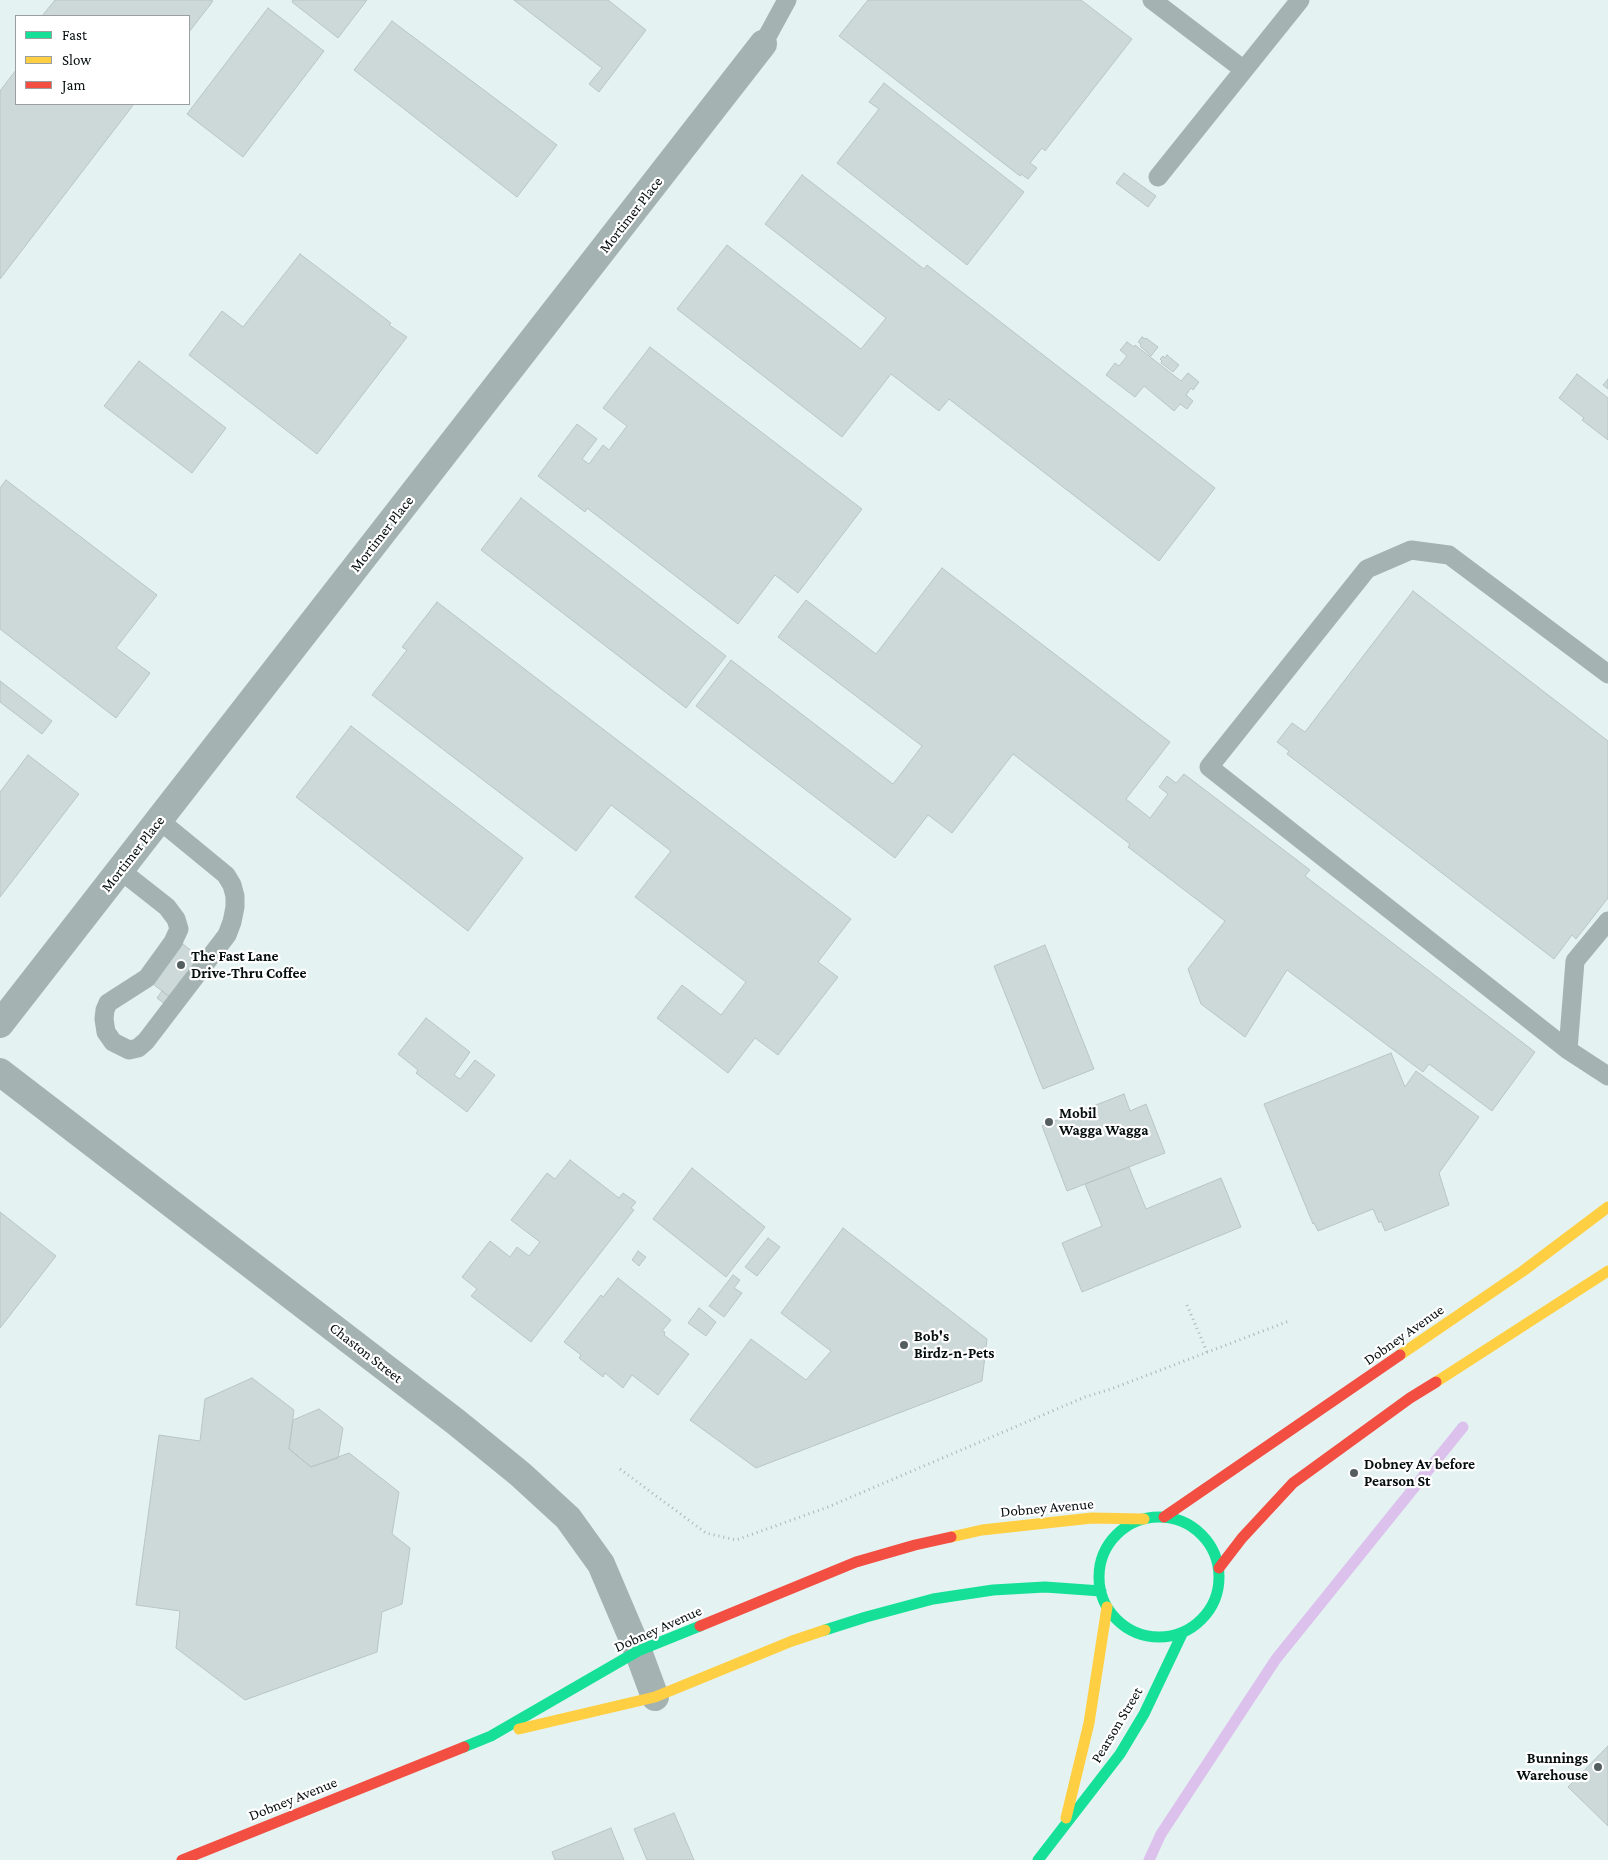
<!DOCTYPE html>
<style>
body{margin:0}
#map{position:relative;width:1608px;height:1860px;overflow:hidden;background:#e4f3f2;font-family:"Crimson Pro",serif}
canvas{display:block}
.legend{position:absolute;left:15px;top:15px;width:175px;height:90px;box-sizing:border-box;background:#fff;border:1px solid #9b9f9f;margin:0;padding:6px 9px;list-style:none;font-size:15px;color:#060e0e}
.legend li{display:flex;align-items:center;gap:10px;height:25px}
.legend b{width:25px;border:1px solid #9b9f9f}
</style>
<div id="map">
<canvas width="1608" height="1860"></canvas>
<ul class="legend">
<li><b style="height:6px;background:#16e098"></b>Fast</li>
<li><b style="height:6px;background:#ffcf43"></b>Slow</li>
<li><b style="height:6px;background:#f24e42"></b>Jam</li>
</ul>
</div>
<script>
const ctx = document.querySelector('canvas').getContext('2d');
ctx.lineJoin = 'round';
function poly(rows) {
  const path = new Path2D();
  for (const r of rows) {
    if (r.length === 3) {
      path.moveTo(r[0] + r[2], r[1]);
      path.arc(r[0], r[1], r[2], 0, 2 * Math.PI);
      continue;
    }
    path.moveTo(r[0], r[1]);
    for (let i = 2; i < r.length; i += 2) path.lineTo(r[i], r[i + 1]);
  }
  return path;
}
function trace(path, color, width, dash) {
  ctx.strokeStyle = color;
  ctx.lineWidth = width;
  ctx.lineCap = dash ? 'butt' : 'round';
  ctx.setLineDash(dash || []);
  ctx.stroke(path);
}
function fill(path, color) {
  ctx.fillStyle = color;
  ctx.fill(path, 'evenodd');
}
function label(font, color, halo, rows, align = 'center') {
  ctx.font = font + ' "Crimson Pro",serif';
  ctx.lineWidth = 4.5;
  ctx.setLineDash([]);
  ctx.textBaseline = 'middle';
  ctx.strokeStyle = halo;
  ctx.fillStyle = color;
  for (const [text, x, y, turn = 0] of rows) {
    ctx.save();
    ctx.translate(x, y);
    ctx.rotate((+turn || 0) * Math.PI / 180);
    ctx.textAlign = isNaN(turn) ? turn : align;
    if (halo) ctx.strokeText(text, 0, 0);
    ctx.fillText(text, 0, 0);
    ctx.restore();
  }
}
const stream = poly([
 [1149,1860,1161,1834,1276,1659,1463,1427]
]);
const building = poly([
 [55,0,211,0,213,1,189,32,189,16,42,16,55,0],
 [293,0,367,0,338,38,292,2,293,0],
 [514,0,608,0,646,30,599,92,589,84,602,68,514,0],
 [868,0,1081,0,1132,39,1045,151,1042,148,1030,163,1037,168,1028,179,1021,174,1020,176,839,36,868,0],
 [268,8,324,51,243,157,187,114,268,8],
 [392,21,557,145,517,197,354,70,392,21],
 [16,70,16,104,134,104,0,279,0,91,16,70],
 [884,83,1024,192,967,265,837,163,879,109,869,102,884,83],
 [1124,173,1156,196,1148,207,1116,183,1124,173],
 [802,175,924,269,927,265,1215,488,1159,561,949,399,939,411,891,374,842,437,677,309,727,245,861,349,886,318,765,224,802,175],
 [300,254,391,323,389,325,407,337,317,454,189,355,222,311,243,327,300,254],
 [1142,337,1145,339,1146,338,1158,347,1151,356,1140,346,1141,344,1138,342,1142,337],
 [1127,342,1134,347,1135,345,1181,381,1188,373,1199,382,1193,390,1191,388,1186,395,1193,401,1187,409,1180,404,1174,411,1144,386,1135,397,1106,375,1115,363,1119,366,1127,356,1120,350,1127,342],
 [650,347,862,509,798,593,775,575,738,624,587,508,585,512,538,476,577,424,597,439,582,459,589,464,603,445,609,450,627,426,603,408,650,347],
 [1167,355,1179,365,1173,372,1161,363,1162,361,1160,359,1163,356,1165,358,1167,355],
 [139,361,226,428,192,473,104,406,139,361],
 [1577,374,1608,398,1608,440,1582,420,1584,418,1559,398,1577,374],
 [1608,379,1608,389,1603,385,1608,379],
 [6,480,157,595,116,648,150,673,116,718,0,629,0,488,6,480],
 [521,498,726,656,686,708,481,550,521,498],
 [942,568,1170,742,1126,799,1150,818,1168,794,1159,787,1167,776,1176,783,1184,774,1310,870,1305,876,1535,1052,1492,1111,1429,1064,1423,1072,1287,970,1245,1037,1201,1004,1188,969,1225,921,1128,847,1130,844,1013,754,952,833,928,815,895,858,696,706,731,660,893,784,922,746,778,637,806,600,876,654,942,568],
 [1413,591,1608,741,1608,898,1576,939,1572,935,1554,959,1287,754,1289,751,1277,742,1292,723,1305,732,1413,591],
 [437,602,851,919,818,962,838,977,778,1055,755,1038,728,1073,657,1018,682,985,721,1015,746,982,635,897,671,851,611,805,576,851,372,695,407,650,402,647,437,602],
 [0,681,52,721,42,734,0,702,0,681],
 [351,726,523,858,468,931,296,797,351,726],
 [28,755,79,794,0,897,0,792,28,755],
 [183,944,200,958,171,998,153,984,183,944],
 [1045,945,1094,1069,1043,1089,994,966,1045,945],
 [162,991,171,998,177,1013,157,998,162,991],
 [426,1018,470,1052,454,1075,460,1079,475,1060,495,1075,467,1112,416,1073,418,1070,398,1054,426,1018],
 [1391,1053,1405,1087,1416,1071,1479,1117,1439,1173,1449,1205,1385,1231,1381,1221,1379,1223,1373,1209,1318,1231,1314,1223,1313,1224,1264,1104,1391,1053],
 [1124,1094,1130,1111,1146,1104,1165,1153,1067,1191,1042,1126,1124,1094],
 [570,1160,619,1198,623,1193,636,1202,631,1208,634,1210,531,1342,471,1296,477,1289,462,1277,490,1241,510,1257,517,1247,529,1256,540,1242,511,1220,547,1173,555,1179,570,1160],
 [1129,1167,1146,1209,1221,1178,1241,1227,1082,1292,1062,1243,1102,1226,1085,1184,1129,1167],
 [692,1168,765,1227,726,1277,653,1219,692,1168],
 [0,1212,56,1256,0,1328,0,1212],
 [843,1228,987,1339,982,1381,756,1468,690,1420,751,1339,806,1380,831,1351,781,1313,843,1228],
 [768,1238,780,1247,757,1276,745,1267,768,1238],
 [638,1251,646,1257,639,1266,632,1260,638,1251],
 [733,1275,740,1280,734,1288,742,1293,724,1317,709,1306,733,1275],
 [618,1278,671,1320,662,1331,665,1332,664,1335,689,1354,658,1395,632,1375,623,1388,605,1373,603,1377,579,1358,581,1355,564,1342,601,1295,603,1297,618,1278],
 [699,1308,716,1322,706,1336,688,1323,699,1308],
 [252,1378,294,1410,289,1449,311,1467,349,1453,399,1492,392,1534,410,1548,402,1604,382,1612,377,1652,245,1700,176,1648,180,1611,136,1605,159,1435,200,1441,205,1399,252,1378],
 [319,1409,343,1428,338,1458,311,1467,289,1449,293,1420,319,1409],
 [1608,1746,1608,1826,1568,1787,1608,1746],
 [674,1813,694,1860,647,1860,634,1829,674,1813],
 [611,1828,624,1860,555,1860,552,1852,611,1828]
]);
const path = poly([
 [1187,1305,1207,1352],
 [620,1469,706,1533,736,1540,828,1507,1085,1397,1111,1389,1289,1321]
]);
const lane = poly([
 [1152,0,1244,70],
 [763,44,787,0],
 [1158,177,1300,0],
 [1608,674,1449,555,1411,550,1367,569,1209,767,1568,1050,1608,1076],
 [120,870,167,907,176,919,179,929,173,942,147,978,108,1003,105,1010,104,1019,106,1032,113,1042,129,1050,138,1048,146,1041,227,935,232,922,235,907,235,896,232,885,226,875,159,820],
 [1568,1050,1575,961,1608,921]
]);
const street = poly([
 [0,1024,763,44],
 [0,1072,456,1422,520,1474,568,1518,601,1564,638,1651,655,1697]
]);
const fast = poly([
 [1159,1577,60],
 [825,1630,866,1617,933,1599,993,1590,1045,1587,1101,1591],
 [464,1747,491,1736,638,1651,700,1626],
 [1038,1860,1120,1754,1144,1714,1183,1632]
]);
const slow = poly([
 [1400,1355,1523,1271,1608,1207],
 [1436,1382,1608,1271],
 [951,1537,982,1530,1092,1518,1144,1519],
 [519,1729,655,1697,792,1641,825,1630],
 [1066,1818,1089,1723,1107,1607]
]);
const jam = poly([
 [1164,1517,1400,1355],
 [1219,1568,1242,1538,1293,1483,1410,1398,1436,1382],
 [700,1626,856,1562,915,1545,951,1537],
 [182,1860,464,1747]
]);
const markers = [
 [181,965,5,"#545e5e"],
 [1049,1122,5,"#545e5e"],
 [904,1345,5,"#545e5e"],
 [1354,1473,5,"#545e5e"],
 [1598,1767,5,"#545e5e"]
];
const streetNames = [
 ["Mortimer Place",631,215,-52],
 ["Mortimer Place",382,534,-52],
 ["Mortimer Place",133,854,-52],
 ["Dobney Avenue",1404,1335,-35],
 ["Chaston Street",366,1353,38],
 ["Dobney Avenue",1047,1508,-5],
 ["Dobney Avenue",658,1629,-24],
 ["Pearson Street",1117,1725,-59],
 ["Dobney Avenue",293,1799,-22]
];
const poiNames = [
 ["The Fast Lane",191,956],
 ["Drive-Thru Coffee",191,973],
 ["Mobil",1059,1113],
 ["Wagga Wagga",1059,1130],
 ["Bob's",914,1336],
 ["Birdz-n-Pets",914,1353],
 ["Dobney Av before",1364,1464],
 ["Pearson St",1364,1481],
 ["Bunnings",1588,1758,"right"],
 ["Warehouse",1588,1775,"right"]
];
trace(stream, '#dcc1ec', 11);
fill(building, '#cdd9d8');
trace(building, '#b9c5c4', 1);
trace(path, '#abb7b6', 3, [1, 4]);
trace(lane, '#a4b2b2', 19);
trace(street, '#a4b2b2', 28);
trace(fast, '#16e098', 11);
trace(slow, '#ffcf43', 11);
trace(jam, '#f24e42', 11);
for (const [x, y, r, color] of markers) {
  const dot = new Path2D();
  dot.arc(x, y, r, 0, 2 * Math.PI);
  ctx.fillStyle = color;
  ctx.fill(dot);
  trace(dot, '#fff', 2);
}
label('15px', '#060e0e', '#fff', streetNames);
label('bold 15px', '#060e0e', '#fff', poiNames, 'left');
</script>
